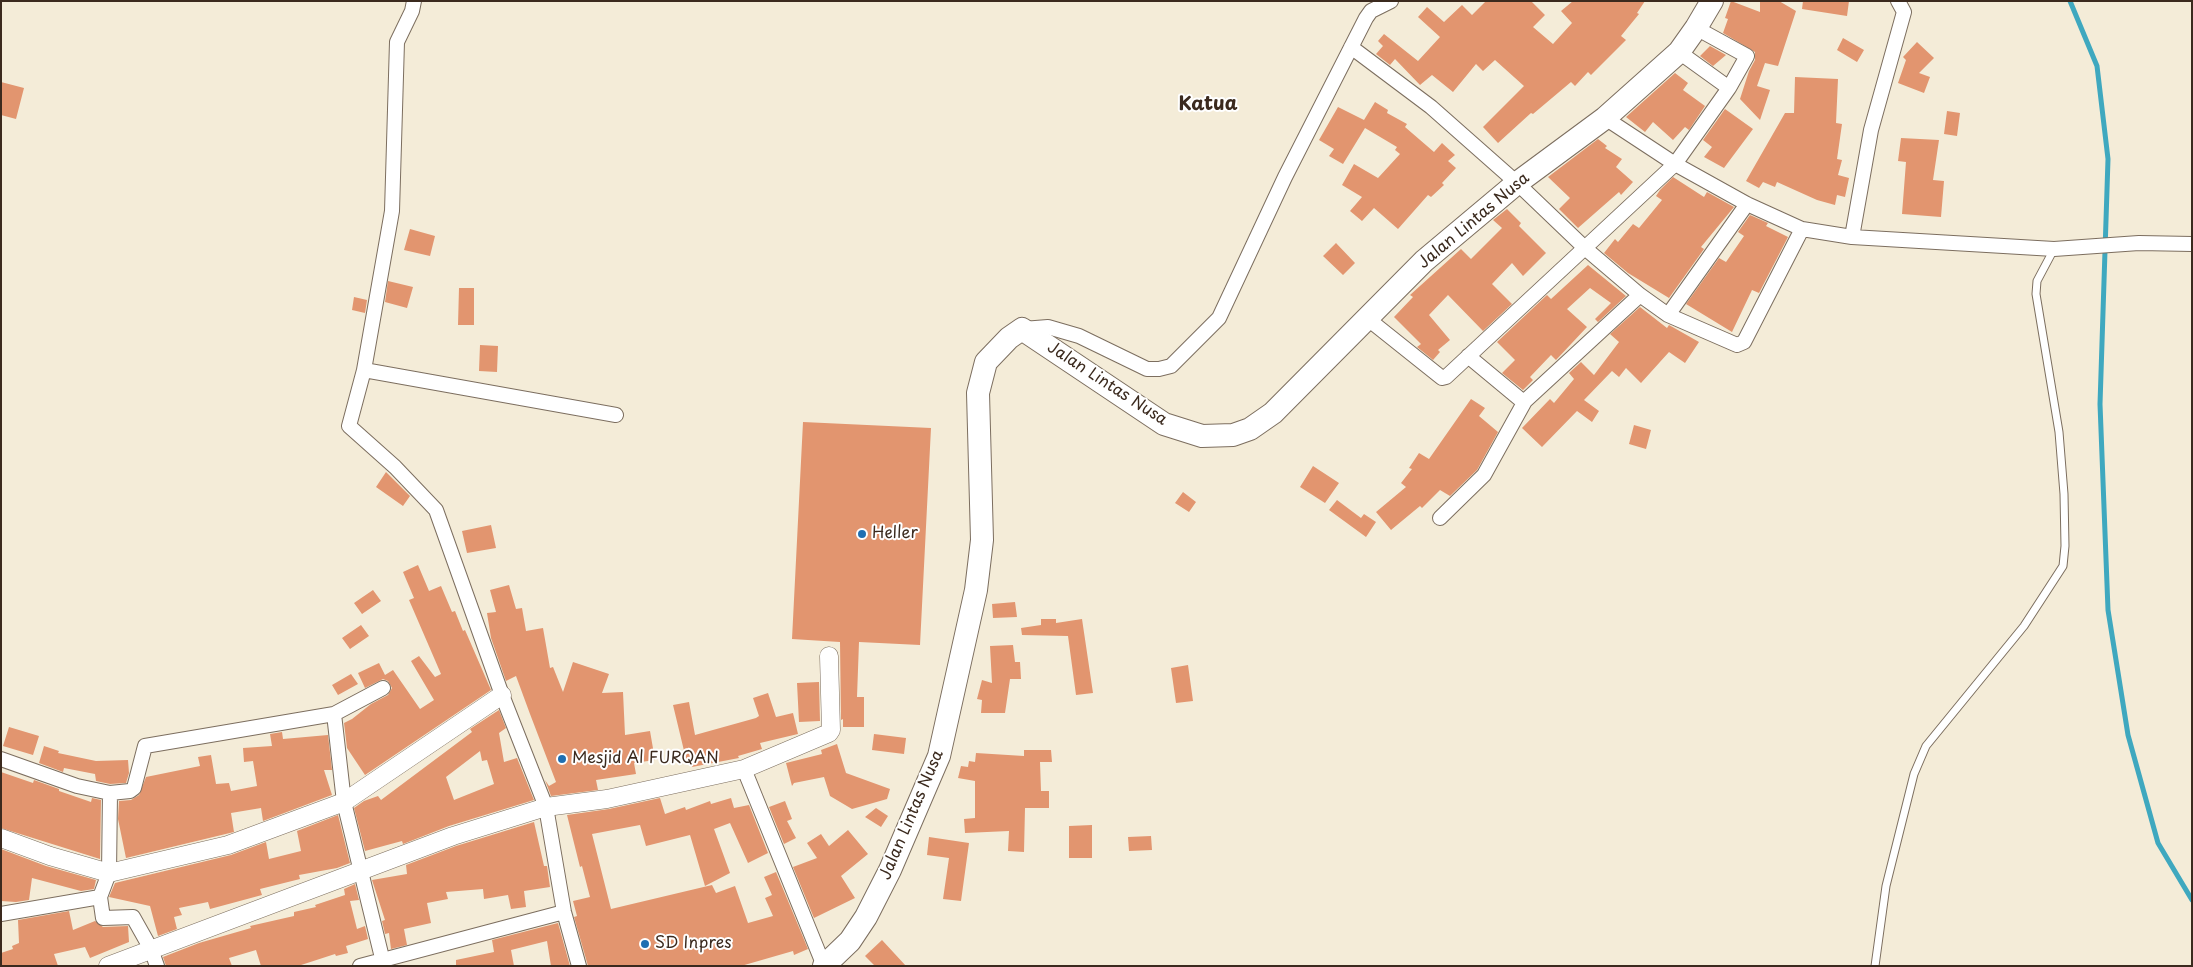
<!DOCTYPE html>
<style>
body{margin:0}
#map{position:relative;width:2193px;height:967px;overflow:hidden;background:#f4ecd8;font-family:"Playpen Sans",sans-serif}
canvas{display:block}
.frame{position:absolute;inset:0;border:2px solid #3b2a1e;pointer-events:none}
</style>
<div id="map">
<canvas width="2193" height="967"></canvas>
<div class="frame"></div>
</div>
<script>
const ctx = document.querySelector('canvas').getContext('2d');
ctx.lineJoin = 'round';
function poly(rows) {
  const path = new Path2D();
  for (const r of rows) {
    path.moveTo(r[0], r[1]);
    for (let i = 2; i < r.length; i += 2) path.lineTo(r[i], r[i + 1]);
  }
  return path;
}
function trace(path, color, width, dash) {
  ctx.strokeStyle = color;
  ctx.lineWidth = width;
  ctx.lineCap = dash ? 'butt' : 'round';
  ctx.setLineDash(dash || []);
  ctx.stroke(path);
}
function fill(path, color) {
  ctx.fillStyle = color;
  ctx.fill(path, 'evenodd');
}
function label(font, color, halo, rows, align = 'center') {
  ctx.font = font + ' "Playpen Sans",sans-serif';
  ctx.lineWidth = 4;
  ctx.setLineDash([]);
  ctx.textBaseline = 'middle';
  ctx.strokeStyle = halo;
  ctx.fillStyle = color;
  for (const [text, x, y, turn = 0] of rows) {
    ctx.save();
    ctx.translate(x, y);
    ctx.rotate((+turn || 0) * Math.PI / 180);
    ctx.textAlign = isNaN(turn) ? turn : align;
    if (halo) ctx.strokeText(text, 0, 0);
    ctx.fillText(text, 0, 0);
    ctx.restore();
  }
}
const stream = poly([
 [2070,1,2097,66,2108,159,2100,404,2108,610,2128,735,2158,843,2192,900]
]);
const building = poly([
 [1486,1,1531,1,1545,15,1533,27,1553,44,1572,23,1561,11,1573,1,1645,1,1637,13,1639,14,1621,36,1626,40,1591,75,1588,72,1575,86,1571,82,1533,114,1531,113,1498,143,1483,127,1524,86,1495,60,1483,71,1476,64,1453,92,1432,75,1420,85,1395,59,1390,65,1376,54,1383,46,1378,41,1384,34,1418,61,1440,37,1418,17,1427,7,1444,22,1462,5,1472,15],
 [1731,1,1760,12,1760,1,1779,1,1796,11,1778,66,1765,63,1757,86,1770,90,1760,120,1740,99,1749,71,1755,60,1755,52,1723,33,1728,19,1725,18],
 [1803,1,1849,1,1847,16,1802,9],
 [1843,38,1864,50,1857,62,1837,50],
 [1917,42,1934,58,1919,73,1930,77,1924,93,1898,83,1906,60,1903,57],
 [1710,46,1726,55,1713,66,1700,56],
 [1675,73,1688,83,1683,90,1705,106,1689,130,1685,127,1673,140,1653,122,1645,132,1626,117],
 [1795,77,1838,79,1836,123,1842,124,1837,159,1842,160,1838,175,1849,178,1845,197,1837,195,1835,205,1817,200,1777,182,1775,187,1763,182,1759,188,1746,181,1785,113,1794,113],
 [1,82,24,88,16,119,1,115],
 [1375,102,1388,110,1387,113,1407,124,1405,127,1434,152,1442,143,1455,155,1448,161,1456,168,1442,183,1444,185,1431,197,1428,195,1398,229,1374,208,1362,221,1350,211,1362,197,1342,185,1354,164,1378,178,1400,154,1395,150,1397,147,1365,128,1343,164,1329,156,1334,149,1319,140,1338,107,1364,120],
 [1725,109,1753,129,1724,168,1704,157,1712,147,1703,140],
 [1947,111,1960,113,1957,136,1944,134],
 [1901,138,1939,140,1933,180,1944,181,1941,217,1902,214,1906,162,1898,161],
 [1598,139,1607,146,1605,148,1622,159,1616,167,1633,182,1621,195,1619,192,1578,228,1559,209,1570,198,1548,177],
 [1673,177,1704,197,1707,192,1734,207,1701,247,1704,249,1669,298,1628,273,1604,253,1615,239,1618,242,1633,224,1639,228,1662,200,1656,196,1660,190],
 [1507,209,1521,223,1519,226,1546,253,1523,276,1512,263,1492,284,1512,304,1483,331,1448,295,1429,315,1450,340,1438,350,1440,352,1433,360,1417,347,1421,344,1394,317,1413,297,1410,295,1461,249,1471,259,1502,228,1493,220],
 [1750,215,1768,223,1766,226,1788,237,1759,293,1752,290,1732,332,1686,304,1719,258,1726,262,1744,236,1738,232],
 [410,229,435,236,430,256,404,250],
 [1336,243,1355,263,1343,275,1323,256],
 [1588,265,1626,296,1598,322,1595,319,1611,303,1590,288,1567,309,1587,327,1556,360,1551,355,1530,377,1533,380,1523,390,1502,373,1515,360,1497,342,1547,295,1551,299],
 [388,281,413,287,407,308,385,302],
 [459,288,474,288,474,325,458,325],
 [354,297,367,300,365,313,352,310],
 [1640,307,1667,328,1669,325,1699,342,1685,363,1669,352,1641,383,1626,368,1619,377,1612,371,1584,400,1599,411,1592,422,1577,411,1542,447,1522,428,1550,399,1554,403,1574,379,1569,373,1581,362,1594,375,1619,342,1610,334],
 [480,345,498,346,497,372,479,371],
 [1471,399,1485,408,1479,416,1498,432,1477,470,1450,496,1440,490,1422,508,1420,506,1391,530,1376,512,1406,487,1401,483,1412,469,1409,468,1419,453,1429,459],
 [803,422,931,428,920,645,859,642,857,697,864,697,864,727,843,727,843,719,841,720,840,642,792,639],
 [1634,425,1651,430,1646,449,1629,444],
 [1313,466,1339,483,1325,503,1300,487],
 [386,472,410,496,403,506,376,487],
 [1183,492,1196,502,1189,512,1175,503],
 [1337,500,1361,518,1364,514,1376,522,1366,537,1329,510],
 [491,525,496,548,467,553,462,531],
 [418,565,429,591,441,586,452,612,455,611,463,631,465,630,491,690,365,775,347,748,344,723,352,719,371,704,388,695,392,688,388,681,383,679,365,688,358,673,379,663,385,675,393,670,420,709,434,700,411,661,419,656,435,677,441,674,409,600,414,598,403,572],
 [509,585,516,609,522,608,526,631,543,628,550,668,553,667,563,692,573,662,609,674,602,693,623,692,625,735,650,731,655,760,634,763,636,774,596,780,598,790,551,796,545,780,549,786,556,782,530,714,516,676,506,681,491,638,487,613,496,612,490,590],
 [373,590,381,601,362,614,354,603],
 [1015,602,1017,617,993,618,992,604],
 [1041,619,1056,619,1056,623,1082,619,1093,693,1076,695,1068,636,1022,635,1021,628,1041,625],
 [361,625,369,636,350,649,342,638],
 [1013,645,1015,662,1020,662,1021,679,1010,679,1005,713,981,713,982,700,977,699,982,680,992,683,990,646],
 [1188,665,1193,701,1176,703,1171,668],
 [351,674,358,684,338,695,332,685],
 [819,682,820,721,799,722,797,683],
 [768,693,776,717,793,713,798,734,760,743,762,749,738,756,739,758,692,767,690,757,686,759,673,705,689,702,695,735,756,718,759,716,753,698],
 [499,710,506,728,499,733,504,762,517,758,534,800,449,826,403,844,402,841,365,851,354,808,364,801,378,796,381,800,472,732,470,729],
 [480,751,482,761,487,760,494,784,454,800,446,777],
 [9,727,39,736,33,755,3,746],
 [282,732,283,739,328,735,332,770,324,770,332,795,263,821,261,808,231,813,234,832,126,858,118,819,119,801,131,800,139,795,146,777,200,766,198,757,211,755,216,784,229,783,231,791,257,786,253,761,244,762,243,748,272,746,270,734],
 [874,734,906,738,904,754,872,750],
 [837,744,846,773,890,789,887,799,852,809,830,796,824,777,794,783,792,786,786,763,822,754,821,750],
 [44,746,59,751,58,753,96,761,128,760,129,773,126,783,110,784,96,781,95,774,64,768,63,772,39,763],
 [1024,750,1051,750,1052,762,1040,762,1041,791,1049,791,1049,808,1025,808,1024,852,1008,851,1009,831,965,833,964,819,975,818,975,781,958,778,961,766,968,767,969,761,975,762,976,753,1024,756],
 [1,772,33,783,34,780,59,789,59,791,91,802,92,798,101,800,100,859,1,828],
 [660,798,665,814,685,807,686,810,710,801,711,804,731,798,734,808,749,805,768,853,748,863,730,823,714,829,730,873,705,886,690,835,646,846,640,825,592,834,611,909,712,885,716,893,735,886,748,923,773,916,765,898,772,895,764,877,776,872,808,949,794,955,793,951,741,966,588,966,574,917,577,916,573,901,590,897,582,866,580,867,567,815,609,809],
 [785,801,792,819,787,821,796,838,784,844,769,807],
 [876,808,888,816,881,827,865,817],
 [338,815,350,863,337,868,299,875,300,879,260,889,262,895,210,909,208,902,179,908,182,915,174,917,177,929,158,936,150,906,109,897,115,883,231,855,266,842,269,859,301,851,297,831],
 [534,822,544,866,547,866,550,887,524,891,526,907,511,909,508,895,484,899,483,889,446,892,448,899,427,903,431,923,404,929,407,945,391,949,389,933,385,934,382,921,385,920,372,880,407,874,406,865,456,846],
 [1092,825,1092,858,1069,858,1069,826],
 [848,830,868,854,841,876,855,898,814,918,793,867,817,858,807,843,821,834,829,846],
 [1151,836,1152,850,1129,851,1128,837],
 [929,837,969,843,961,901,943,899,949,858,927,855],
 [1,849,46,866,96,880,94,889,81,891,32,878,29,900,16,902,1,901],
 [355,884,359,900,350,901,357,929,365,926,368,939,346,946,348,953,336,956,335,954,298,966,261,966,256,950,229,958,232,966,166,966,163,957,199,943,251,928,250,926,294,916,294,912,316,907,315,905,345,895,344,889],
 [69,911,73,930,95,921,103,927,128,926,129,942,90,958,85,947,54,954,58,966,1,966,1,953,13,949,12,946,19,943,18,920],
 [558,923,570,966,551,966,547,941,511,950,514,966,456,966,456,960,494,952,492,940],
 [882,940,906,966,875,966,865,956]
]);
const service = poly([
 [1875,966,1886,886,1914,774,1926,746,2024,626,2063,566,2065,546,2064,494,2059,432,2036,294,2037,281,2054,249]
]);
const minor = poly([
 [414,1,412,11,397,42,392,211,364,370,349,426,395,467,436,510,502,695,546,807,564,912,579,966],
 [1696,28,1747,56,1729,88],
 [1351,47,1431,107,1517,183,1586,249,1640,295,1668,315,1737,345,1744,342,1802,229],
 [1605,118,1675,164,1747,204,1802,229,1852,237,2054,249,2139,243,2192,244],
 [1852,237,1871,130,1904,12,1898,1],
 [1668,315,1747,204],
 [1368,319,1442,378,1446,377,1675,164,1729,88,1679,52],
 [1023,329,1048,327,1079,336,1147,369,1159,369,1171,366,1219,318,1285,177,1366,18,1371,11,1391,1],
 [1468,356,1521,400,1525,401,1640,295],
 [364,370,616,415],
 [1440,518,1484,475,1525,401],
 [383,688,334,714,344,802,384,966],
 [1,759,77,786,110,793,130,791,134,788,145,746,334,714],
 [744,769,824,966],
 [110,793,109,873,100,897,103,918,133,917,151,949,157,966],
 [1,914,100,897],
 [360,966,564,912]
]);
const tertiary = poly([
 [1,838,50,856,109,873,228,845,344,802,502,695],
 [108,966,453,836,546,807,607,799,744,769,829,733,831,730,829,656]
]);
const trunk = poly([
 [824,966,850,941,866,917,890,870,939,756,976,590,982,540,978,393,986,362,1009,338,1022,329,1164,424,1202,436,1233,435,1250,429,1273,413,1424,261,1517,183,1605,118,1679,52,1696,28,1712,1]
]);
const markers = [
 [862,534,5,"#1f6fb2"],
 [562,759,5,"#1f6fb2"],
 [645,944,5,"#1f6fb2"]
];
const streetNames = [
 ["Jalan Lintas Nusa",1474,221,-40],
 ["Jalan Lintas Nusa",1107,384,33],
 ["Jalan Lintas Nusa",912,815,-67]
];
const poiNames = [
 ["Heller",872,534],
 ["Mesjid Al FURQAN",572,759],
 ["SD Inpres",655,944]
];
const quarterNames = [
 ["Katua",1208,105]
];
trace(stream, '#3fa8bf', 5);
fill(building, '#e2956f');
trace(service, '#7c6e5f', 9);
trace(minor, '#7c6e5f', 16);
trace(tertiary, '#7c6e5f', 19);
trace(trunk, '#7c6e5f', 24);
trace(service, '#fff', 7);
trace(minor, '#fff', 14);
trace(tertiary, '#fff', 18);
trace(trunk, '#fff', 22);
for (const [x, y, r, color] of markers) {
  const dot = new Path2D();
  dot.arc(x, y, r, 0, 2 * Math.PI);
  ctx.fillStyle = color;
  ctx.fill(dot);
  trace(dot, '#fff', 2);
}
label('16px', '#3b2a1e', '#fff', streetNames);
label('16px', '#3b2a1e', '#fff', poiNames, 'left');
label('bold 19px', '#3b2a1e', '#fff', quarterNames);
</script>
